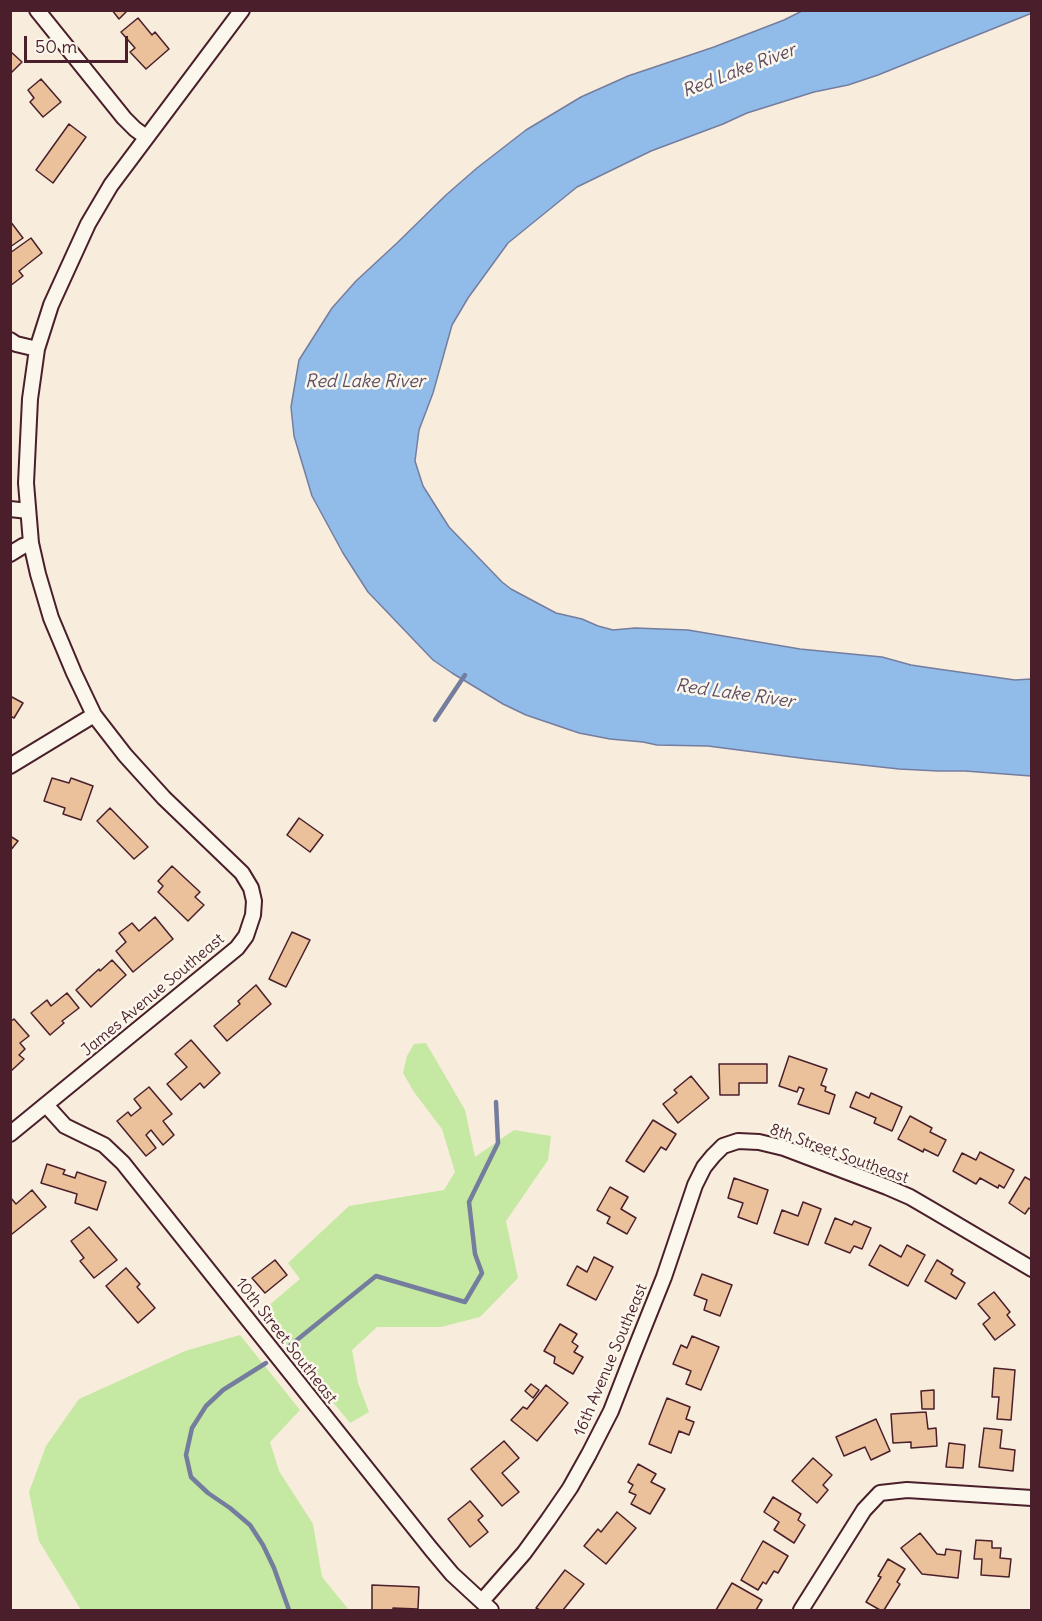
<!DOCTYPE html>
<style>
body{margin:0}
#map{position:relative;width:1042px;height:1621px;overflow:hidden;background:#f8ecdc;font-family:Delius,sans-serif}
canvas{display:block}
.frame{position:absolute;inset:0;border:12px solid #4a1f2b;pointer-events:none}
.scale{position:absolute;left:24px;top:36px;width:104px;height:27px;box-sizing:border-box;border:3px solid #4a1f2b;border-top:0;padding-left:8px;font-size:18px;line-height:21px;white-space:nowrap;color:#4a1f2b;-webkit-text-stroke:4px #fbf7ec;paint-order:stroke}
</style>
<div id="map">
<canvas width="1042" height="1621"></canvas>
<div class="frame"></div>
<div class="scale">50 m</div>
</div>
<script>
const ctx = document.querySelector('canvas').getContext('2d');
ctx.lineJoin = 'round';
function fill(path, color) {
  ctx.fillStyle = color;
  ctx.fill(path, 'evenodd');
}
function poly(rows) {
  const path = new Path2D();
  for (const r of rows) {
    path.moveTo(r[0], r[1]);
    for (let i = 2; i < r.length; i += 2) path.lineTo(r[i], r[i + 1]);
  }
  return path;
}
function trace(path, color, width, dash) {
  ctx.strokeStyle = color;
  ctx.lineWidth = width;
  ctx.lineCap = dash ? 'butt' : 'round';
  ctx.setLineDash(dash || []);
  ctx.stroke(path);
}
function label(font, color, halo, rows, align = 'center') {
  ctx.font = font + ' Delius,sans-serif';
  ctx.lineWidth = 5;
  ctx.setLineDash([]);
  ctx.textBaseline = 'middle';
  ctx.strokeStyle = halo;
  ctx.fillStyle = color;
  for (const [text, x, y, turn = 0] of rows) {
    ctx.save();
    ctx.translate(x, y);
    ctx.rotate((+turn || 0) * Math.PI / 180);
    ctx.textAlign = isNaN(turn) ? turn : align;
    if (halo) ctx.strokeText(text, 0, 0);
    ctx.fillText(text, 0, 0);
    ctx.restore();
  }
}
const green = poly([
 [426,1043,465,1110,475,1157,514,1130,551,1136,548,1160,506,1221,518,1278,480,1317,441,1327,377,1327,352,1350,358,1383,369,1412,350,1423,260,1313,300,1279,288,1263,349,1206,444,1190,455,1172,442,1129,414,1092,403,1073,407,1056,414,1044],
 [240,1335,300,1410,270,1442,279,1471,313,1524,322,1577,349,1610,81,1610,39,1541,29,1492,46,1446,79,1399,185,1351]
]);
const water = poly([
 [802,11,1031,10,1032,13,878,75,848,85,814,92,747,113,723,124,651,151,577,187,508,243,468,298,452,325,433,393,419,430,415,461,423,486,449,527,502,582,511,589,556,613,582,619,598,626,613,630,635,628,688,630,800,649,882,657,911,665,931,668,1015,680,1031,679,1031,776,965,771,938,771,899,769,808,759,708,746,657,745,643,742,610,739,579,733,526,715,503,704,452,673,433,660,368,592,343,553,312,496,294,436,291,407,299,360,332,308,356,281,397,243,446,195,477,168,526,130,581,97,628,76,714,47,784,20,802,11]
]);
const stream = poly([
 [435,720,465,675],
 [287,1348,376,1276,465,1302,482,1273,475,1254,469,1202,498,1143,496,1102],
 [266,1363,223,1390,206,1406,192,1428,186,1455,191,1477,208,1493,230,1508,250,1525,263,1545,274,1568,289,1610]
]);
const building = poly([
 [112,10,128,10,119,19,112,10],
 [138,18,152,35,155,32,169,49,146,69,130,52,135,48,121,32,138,18],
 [10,51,22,62,10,74,10,51],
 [41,79,61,102,43,117,30,102,34,98,28,90,41,79],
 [69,124,86,137,53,183,36,170,69,124],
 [10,221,23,238,10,247,10,221],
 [31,238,42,253,19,271,23,276,10,286,10,253,31,238],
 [10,696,23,703,14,718,10,716,10,696],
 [52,778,69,783,71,778,93,786,81,820,63,814,65,808,44,801,52,778],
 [110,808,148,847,134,859,97,821,110,808],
 [299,818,323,835,310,852,287,835,299,818],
 [10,836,18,841,10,851,10,836],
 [172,866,200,892,195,897,204,905,188,921,158,892,163,886,158,881,172,866],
 [155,917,173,939,133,972,116,951,126,942,119,933,132,923,139,931,155,917],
 [292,932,310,940,286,987,269,979,292,932],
 [112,960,126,975,91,1007,76,990,99,969,100,971,112,960],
 [256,985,271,1004,227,1041,214,1026,240,1004,238,1001,256,985],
 [67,993,79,1008,62,1021,64,1023,50,1035,31,1013,47,1000,51,1006,67,993],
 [14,1019,29,1036,20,1043,25,1049,19,1055,24,1059,11,1071,10,1022,14,1019],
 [191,1040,220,1073,204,1088,200,1083,181,1100,167,1084,187,1067,175,1054,191,1040],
 [789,1056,827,1069,821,1085,826,1087,825,1091,835,1095,829,1114,798,1104,804,1089,799,1087,797,1092,779,1086,789,1056],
 [719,1064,767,1064,767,1083,739,1083,739,1095,720,1095,719,1064],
 [691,1076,709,1098,678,1123,663,1104,677,1093,674,1090,691,1076],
 [149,1087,172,1114,163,1121,174,1135,163,1145,151,1130,146,1135,156,1148,146,1156,117,1121,128,1112,131,1116,141,1108,134,1099,149,1087],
 [856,1092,869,1098,871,1093,902,1107,892,1131,874,1123,876,1118,850,1107,856,1092],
 [910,1116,932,1128,930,1132,946,1140,938,1156,924,1149,923,1152,898,1139,910,1116],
 [653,1120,676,1134,666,1150,661,1147,644,1172,626,1161,653,1120],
 [980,1152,1014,1170,1004,1188,999,1185,998,1188,980,1178,976,1184,953,1171,962,1153,976,1160,980,1152],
 [47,1164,65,1170,63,1174,75,1178,77,1172,106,1182,97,1210,75,1203,77,1194,41,1183,47,1164],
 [1025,1177,1032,1181,1032,1210,1029,1208,1025,1214,1009,1203,1025,1177],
 [734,1178,768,1190,757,1224,738,1217,743,1203,728,1198,734,1178],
 [610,1187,628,1197,621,1209,636,1218,627,1234,607,1223,610,1217,597,1210,610,1187],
 [32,1190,46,1207,12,1234,10,1233,10,1197,16,1204,32,1190],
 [803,1202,821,1209,808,1245,774,1233,782,1210,798,1216,803,1202],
 [835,1218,852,1225,854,1221,871,1228,862,1249,854,1246,850,1253,825,1243,835,1218],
 [89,1227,117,1260,94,1278,80,1261,84,1258,71,1241,89,1227],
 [880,1245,901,1257,907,1245,925,1255,908,1286,869,1265,880,1245],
 [594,1257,613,1267,596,1300,567,1285,577,1266,587,1272,594,1257],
 [275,1260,287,1275,265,1293,252,1278,275,1260],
 [937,1260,953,1270,951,1274,965,1283,956,1299,925,1281,937,1260],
 [126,1268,140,1284,137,1287,155,1308,138,1323,106,1286,126,1268],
 [702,1274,732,1285,720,1316,704,1310,707,1300,694,1295,702,1274],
 [994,1292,1010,1312,1007,1315,1015,1325,995,1340,983,1324,990,1318,978,1304,994,1292],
 [560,1324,577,1334,572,1342,578,1346,574,1352,583,1357,573,1374,554,1363,555,1357,544,1351,560,1324],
 [692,1336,719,1347,701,1390,686,1384,691,1371,673,1364,681,1345,687,1348,692,1336],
 [994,1368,1015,1370,1011,1420,997,1419,999,1397,992,1397,994,1368],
 [531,1384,539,1390,533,1398,525,1391,531,1384],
 [546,1385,568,1403,537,1441,511,1420,523,1407,527,1409,546,1385],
 [934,1390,934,1409,922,1409,921,1391,934,1390],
 [667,1398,690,1407,686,1419,694,1422,689,1435,679,1431,671,1453,649,1444,667,1398],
 [926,1412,928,1429,936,1428,937,1446,911,1448,911,1442,893,1443,891,1414,926,1412],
 [876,1419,890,1451,871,1460,865,1447,844,1456,836,1437,876,1419],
 [984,1428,1002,1430,1000,1448,1015,1450,1013,1471,979,1467,984,1428],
 [504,1441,519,1458,502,1473,519,1492,502,1506,471,1469,504,1441],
 [949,1443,965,1445,963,1468,946,1467,949,1443],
 [813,1458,832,1475,823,1485,828,1490,817,1503,792,1481,813,1458],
 [638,1464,656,1474,651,1482,665,1489,650,1514,631,1504,636,1495,629,1492,633,1485,628,1482,638,1464],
 [773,1497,801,1514,798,1520,805,1525,794,1543,774,1530,779,1522,764,1512,773,1497],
 [470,1501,483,1516,478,1520,488,1532,470,1547,448,1519,470,1501],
 [617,1512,636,1528,606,1564,584,1546,598,1529,601,1532,617,1512],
 [920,1533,937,1554,945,1555,946,1549,961,1551,958,1578,922,1574,901,1548,920,1533],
 [976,1540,992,1541,992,1548,1001,1548,1000,1558,1011,1559,1009,1577,981,1575,982,1559,974,1559,976,1540],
 [763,1541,788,1556,778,1573,774,1571,766,1584,763,1582,758,1590,741,1580,763,1541],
 [888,1559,905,1569,897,1582,900,1584,884,1610,880,1610,866,1602,881,1577,878,1576,888,1559],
 [565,1570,584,1584,563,1610,540,1610,536,1608,565,1570],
 [732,1583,762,1600,756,1610,716,1610,732,1583],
 [372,1585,419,1587,418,1609,393,1608,393,1610,372,1610,372,1585]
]);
const street = poly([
 [37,10,124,118,135,129,146,137],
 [10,340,16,344,37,349],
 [10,509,28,511],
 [10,554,23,546,31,543],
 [10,766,94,715],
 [46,1105,65,1126,104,1145,123,1163,431,1549,452,1574,491,1610],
 [10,1134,237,948,246,936,253,915,254,901,251,888,242,873,164,798,125,755,94,715,74,673,51,618,38,574,31,543,26,483,30,399,37,349,51,305,88,224,111,185,242,10],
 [482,1601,524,1553,548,1520,570,1488,589,1454,611,1411,632,1357,664,1277,695,1185,704,1167,713,1156,723,1146,738,1141,759,1142,784,1148,887,1187,910,1197,934,1211,1032,1269],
 [801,1610,864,1510,880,1493,907,1490,1032,1498]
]);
const streetNames = [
 ["James Avenue Southeast",153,995,-40],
 ["8th Street Southeast",839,1154,20],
 ["10th Street Southeast",286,1341,52],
 ["16th Avenue Southeast",611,1360,-67]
];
const waterNames = [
 ["Red Lake River",739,71,-21],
 ["Red Lake River",365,382],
 ["Red Lake River",735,694,8]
];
fill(green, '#c5e8a2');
fill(water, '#91bcea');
trace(water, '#757d9e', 1.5);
trace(stream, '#757d9e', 4.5);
fill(building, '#ebc19b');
trace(building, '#4a1f2b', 1.5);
trace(street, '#4a1f2b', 18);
trace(street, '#fbf7ec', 14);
label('16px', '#4a1f2b', '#fbf7ec', streetNames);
label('italic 18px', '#5f4e64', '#fbf7ec', waterNames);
</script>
